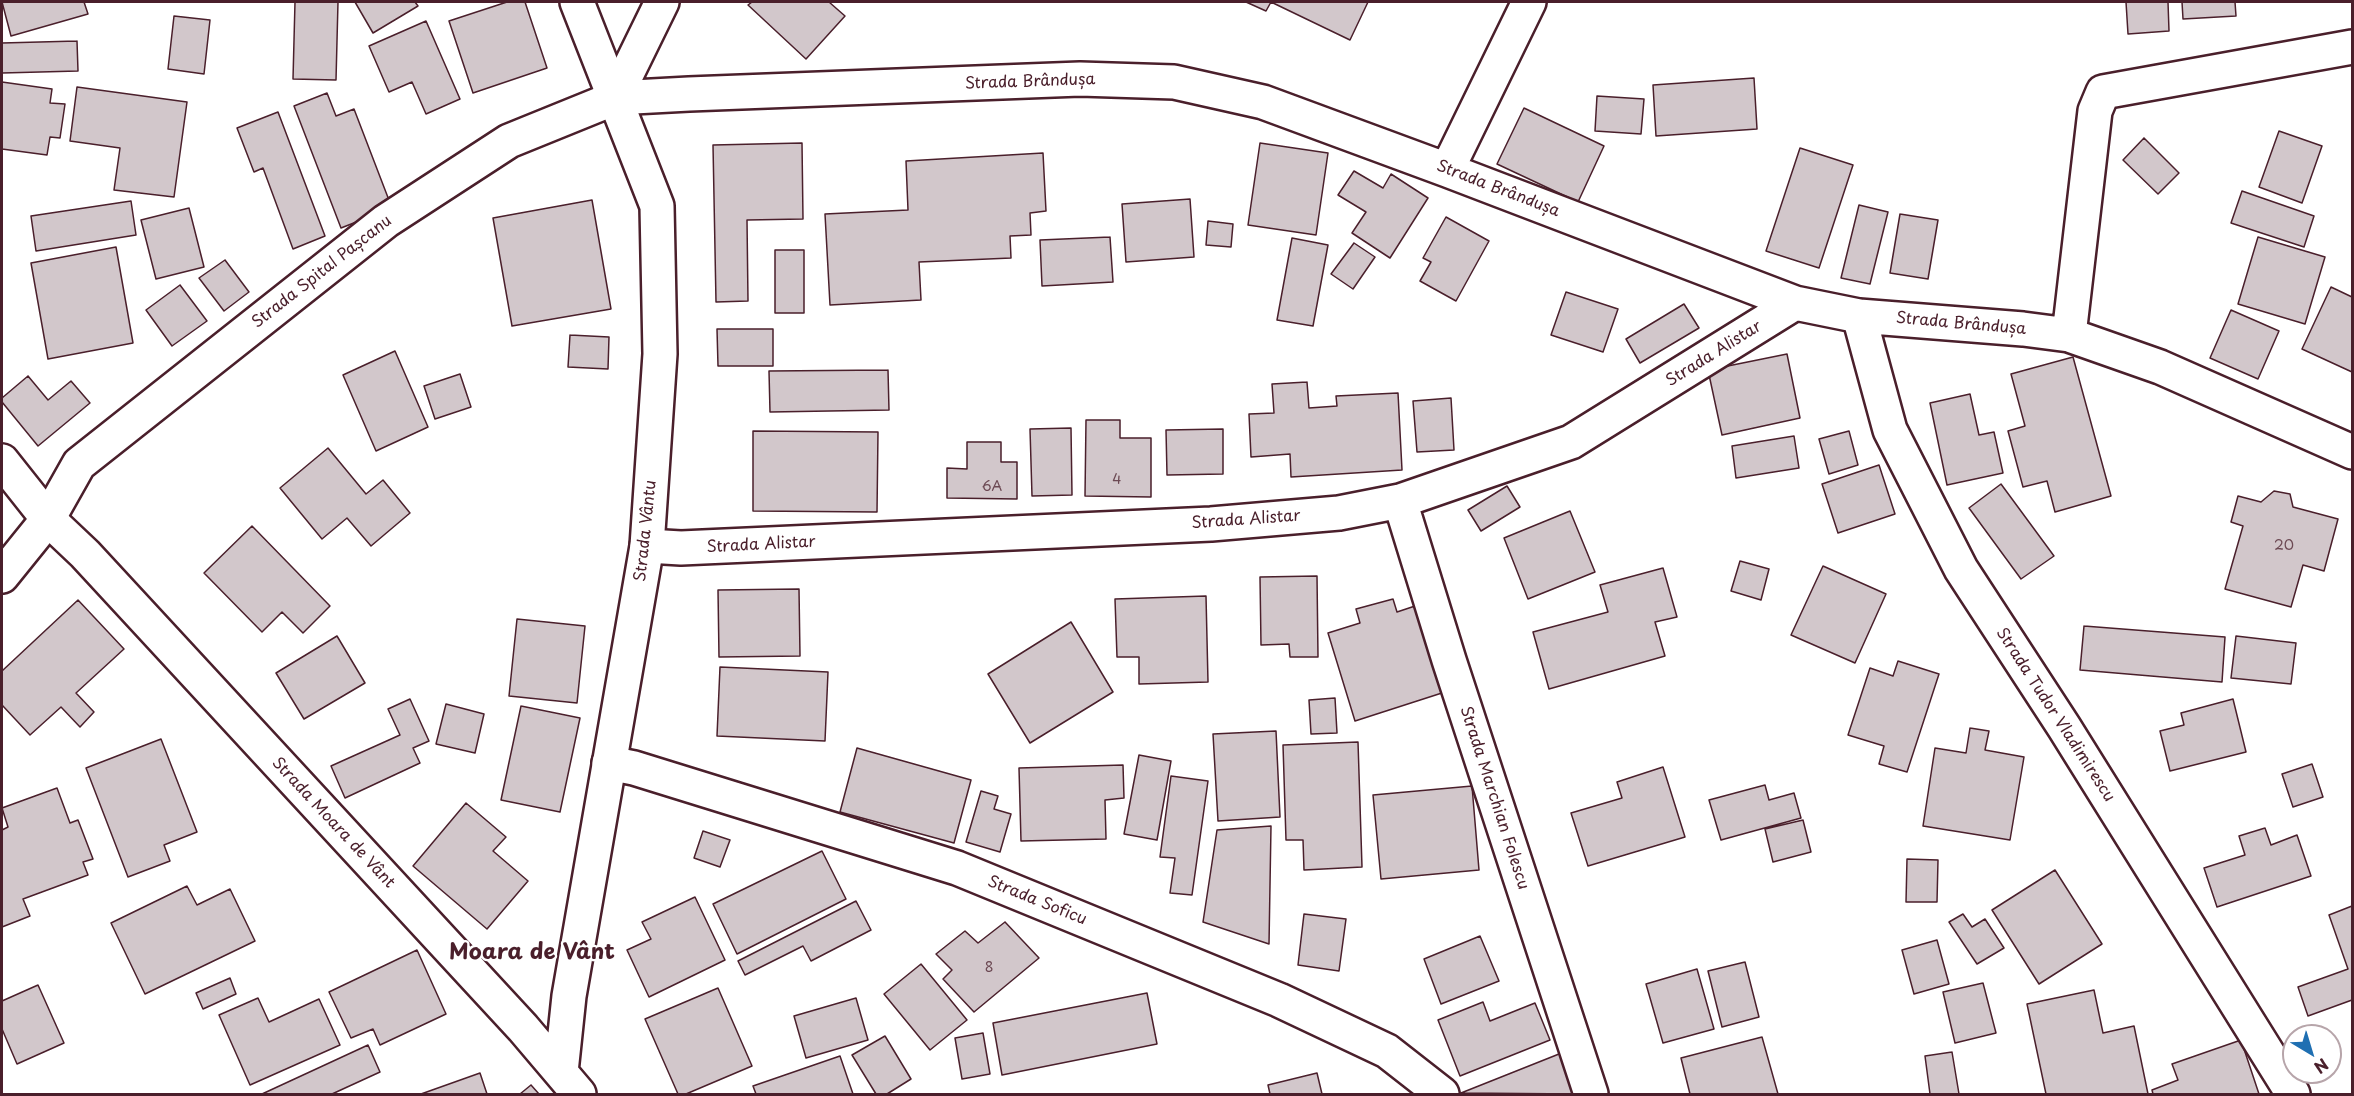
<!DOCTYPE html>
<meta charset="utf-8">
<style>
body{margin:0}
#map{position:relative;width:2354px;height:1096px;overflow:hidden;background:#fff;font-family:"Playpen Sans",sans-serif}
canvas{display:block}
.frame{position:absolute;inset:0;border:3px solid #4a1f2b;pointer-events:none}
.north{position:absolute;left:2282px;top:1024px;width:60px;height:60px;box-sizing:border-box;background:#fff;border:2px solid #b7a5aa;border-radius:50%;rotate:142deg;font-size:16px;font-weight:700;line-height:24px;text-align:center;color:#4a1f2b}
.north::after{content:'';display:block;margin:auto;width:21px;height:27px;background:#1f6fb2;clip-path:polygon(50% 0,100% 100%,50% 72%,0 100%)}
</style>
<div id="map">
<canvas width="2354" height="1096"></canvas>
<div class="frame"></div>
<div class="north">N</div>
</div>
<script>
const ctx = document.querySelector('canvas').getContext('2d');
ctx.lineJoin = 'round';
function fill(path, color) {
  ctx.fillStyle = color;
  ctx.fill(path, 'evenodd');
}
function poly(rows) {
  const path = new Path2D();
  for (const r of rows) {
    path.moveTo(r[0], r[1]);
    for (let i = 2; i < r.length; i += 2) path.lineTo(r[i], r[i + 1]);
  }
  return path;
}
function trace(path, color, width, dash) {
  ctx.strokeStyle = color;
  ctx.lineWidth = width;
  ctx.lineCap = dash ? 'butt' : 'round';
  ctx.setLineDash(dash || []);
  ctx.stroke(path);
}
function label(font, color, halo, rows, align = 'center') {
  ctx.font = font + ' "Playpen Sans",sans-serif';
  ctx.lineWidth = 4.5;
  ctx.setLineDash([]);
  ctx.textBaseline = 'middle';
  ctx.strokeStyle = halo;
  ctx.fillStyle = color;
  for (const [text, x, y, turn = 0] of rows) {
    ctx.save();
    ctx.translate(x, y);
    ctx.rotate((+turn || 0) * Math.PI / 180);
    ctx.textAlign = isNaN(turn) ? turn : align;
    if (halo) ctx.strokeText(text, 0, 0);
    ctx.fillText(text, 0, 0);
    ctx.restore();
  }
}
const building = poly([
 [2,2,84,2,88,14,11,36,2,2],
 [295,2,338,2,336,80,293,79,295,2],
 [355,2,415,2,418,6,373,33,355,2],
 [507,2,525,2,547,68,473,93,449,21,507,2],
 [752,2,829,2,845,16,806,59,748,5,752,2],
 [1246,2,1368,2,1350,40,1271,2,1266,11,1246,2],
 [2126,2,2168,2,2169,31,2128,34,2126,2],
 [2182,2,2235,2,2236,16,2183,19,2182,2],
 [174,16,210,20,204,74,168,69,174,16],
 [426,21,460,99,426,114,412,82,389,92,369,46,426,21],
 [77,41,78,71,2,73,2,43,77,41],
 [1754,78,1757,129,1656,136,1653,85,1754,78],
 [2,82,52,89,50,103,65,104,60,138,50,137,47,155,2,149,2,82],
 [77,87,187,102,174,197,114,190,120,148,70,141,77,87],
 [327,93,336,116,354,109,392,208,341,228,294,106,327,93],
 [1597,96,1644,99,1641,134,1595,131,1597,96],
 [1524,108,1604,146,1578,202,1497,164,1524,108],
 [278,112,325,236,293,249,263,168,254,172,237,128,278,112],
 [2279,131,2322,146,2302,203,2259,187,2279,131],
 [2144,138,2179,173,2158,194,2123,160,2144,138],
 [802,143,803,219,747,220,748,301,716,302,713,145,802,143],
 [1260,143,1328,153,1316,235,1248,225,1260,143],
 [1800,148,1853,165,1819,268,1766,251,1800,148],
 [1043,153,1046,211,1030,213,1031,235,1010,236,1011,258,919,262,921,300,830,305,825,214,908,210,906,161,1043,153],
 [1354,171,1383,188,1391,174,1428,198,1390,258,1352,233,1366,212,1338,195,1354,171],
 [2242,191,2314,216,2304,247,2231,223,2242,191],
 [1190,199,1194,257,1126,262,1122,204,1190,199],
 [592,200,611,309,512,326,493,218,592,200],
 [131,201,136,235,36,251,31,216,131,201],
 [1859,205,1888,212,1870,284,1841,278,1859,205],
 [189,208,204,267,156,279,141,220,189,208],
 [1900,214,1938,220,1928,279,1890,273,1900,214],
 [1446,217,1489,241,1456,301,1420,281,1431,262,1423,258,1446,217],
 [1208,221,1233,224,1231,247,1206,245,1208,221],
 [1110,237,1113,282,1042,286,1040,240,1110,237],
 [2258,237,2325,257,2305,324,2238,304,2258,237],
 [1292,238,1328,245,1313,326,1277,320,1292,238],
 [1354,243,1375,257,1353,289,1331,274,1354,243],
 [116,247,133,343,48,359,31,263,116,247],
 [775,250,804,250,804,313,775,313,775,250],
 [225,260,249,292,224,311,199,278,225,260],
 [180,285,207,321,172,346,146,310,180,285],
 [2331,287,2352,297,2352,372,2302,349,2331,287],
 [1566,292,1618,309,1603,352,1551,335,1566,292],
 [1684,304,1699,328,1640,363,1626,339,1684,304],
 [2231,310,2279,331,2258,379,2210,358,2231,310],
 [717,329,773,329,773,366,718,366,717,329],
 [570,335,609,337,608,369,568,367,570,335],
 [395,351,428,427,376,451,343,375,395,351],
 [1787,354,1800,418,1722,435,1708,370,1787,354],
 [2073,357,2111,496,2055,512,2047,481,2023,487,2008,431,2025,426,2011,374,2073,357],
 [888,370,889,410,770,412,769,371,888,370],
 [460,374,471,407,435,419,424,386,460,374],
 [28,376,48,400,71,381,90,403,38,446,2,402,2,398,28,376],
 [1307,382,1309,408,1337,406,1336,396,1398,393,1402,470,1291,477,1290,454,1251,457,1249,414,1274,413,1272,384,1307,382],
 [1970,394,1979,435,1994,432,2003,473,1947,485,1930,403,1970,394],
 [1451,398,1454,450,1417,452,1413,401,1451,398],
 [1086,420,1120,420,1120,438,1151,438,1151,497,1085,496,1086,420],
 [1071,428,1072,495,1032,496,1030,429,1071,428],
 [1223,429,1223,474,1167,475,1166,430,1223,429],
 [753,431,878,432,877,512,753,511,753,431],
 [1849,431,1858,465,1829,474,1819,439,1849,431],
 [1794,436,1799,468,1736,478,1732,446,1794,436],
 [967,442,1001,442,1001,462,1017,462,1017,499,947,498,947,468,967,469,967,442],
 [328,448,366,494,383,480,410,513,371,546,347,518,322,539,280,488,328,448],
 [1879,465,1895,514,1838,533,1822,484,1879,465],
 [2001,484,2054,556,2021,579,1969,508,2001,484],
 [1507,486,1520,507,1481,531,1468,510,1507,486],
 [2274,491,2290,494,2293,507,2338,519,2324,571,2303,565,2291,607,2225,589,2243,526,2231,522,2238,496,2261,502,2274,491],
 [1570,511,1595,572,1528,599,1504,538,1570,511],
 [252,526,330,606,303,633,282,612,262,632,204,573,252,526],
 [1740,561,1769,569,1761,600,1731,591,1740,561],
 [1823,566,1886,594,1855,663,1791,635,1823,566],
 [1663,568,1677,617,1655,622,1665,656,1549,689,1533,632,1608,612,1600,585,1663,568],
 [1317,576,1318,657,1290,657,1289,644,1261,645,1260,577,1317,576],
 [799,589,800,656,719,657,718,590,799,589],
 [1206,596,1208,682,1139,684,1139,657,1117,657,1115,599,1206,596],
 [1393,599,1397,612,1418,605,1445,692,1355,721,1328,633,1360,623,1356,609,1393,599],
 [78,600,124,649,76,693,94,712,80,727,61,707,30,735,2,705,2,671,78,600],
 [517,619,585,626,577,703,509,696,517,619],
 [1071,622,1113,692,1030,743,988,674,1071,622],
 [2084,626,2225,637,2222,682,2080,670,2084,626],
 [337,636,365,683,304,719,276,673,337,636],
 [2236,636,2296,643,2291,684,2231,678,2236,636],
 [1898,661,1939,674,1907,772,1879,764,1884,746,1848,735,1870,668,1893,676,1898,661],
 [720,667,828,672,825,741,717,736,720,667],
 [1335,698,1337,733,1311,734,1309,700,1335,698],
 [410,699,429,741,413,748,420,763,345,798,331,766,400,735,388,709,410,699],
 [2233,699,2246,752,2170,771,2160,731,2184,725,2181,713,2233,699],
 [446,704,484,714,475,753,436,744,446,704],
 [521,706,580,718,560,812,501,800,521,706],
 [1970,728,1989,731,1985,750,2024,757,2010,840,1923,826,1935,748,1966,753,1970,728],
 [1276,731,1280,817,1218,821,1213,734,1276,731],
 [161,739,197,832,164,845,170,861,128,877,86,768,161,739],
 [1358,742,1362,867,1304,870,1303,840,1286,840,1283,745,1358,742],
 [857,748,971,780,954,843,840,812,857,748],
 [1139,755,1171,761,1157,840,1124,834,1139,755],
 [2312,764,2323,797,2293,807,2282,774,2312,764],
 [1123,765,1124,798,1105,800,1106,839,1021,841,1019,768,1123,765],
 [1663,767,1685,837,1588,866,1571,813,1622,798,1617,782,1663,767],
 [1171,776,1208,781,1192,895,1170,893,1175,858,1160,857,1171,776],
 [1765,785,1769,800,1794,793,1801,818,1721,840,1709,800,1765,785],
 [1472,786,1479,870,1381,879,1373,795,1472,786],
 [57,788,70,823,78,820,93,859,83,862,88,875,23,899,30,916,2,927,2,830,8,827,2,808,57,788],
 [981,791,998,796,994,809,1011,814,1000,852,966,842,981,791],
 [466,803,506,837,493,851,528,881,487,929,413,866,466,803],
 [1803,820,1811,852,1773,862,1765,829,1803,820],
 [1271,826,1269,944,1203,922,1217,830,1271,826],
 [2265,828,2271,845,2297,835,2311,876,2217,907,2204,868,2245,855,2239,836,2265,828],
 [703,831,730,840,720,867,694,858,703,831],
 [822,851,846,899,737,954,713,904,822,851],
 [1907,859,1938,860,1937,902,1906,902,1907,859],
 [2055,870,2102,944,2039,984,1992,910,2055,870],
 [187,886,197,905,230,889,255,941,145,994,111,923,187,886],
 [695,897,725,960,649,997,627,950,651,939,642,922,695,897],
 [856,901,871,930,811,961,803,946,745,975,738,961,856,901],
 [2352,906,2352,1000,2308,1016,2298,987,2348,969,2329,915,2352,906],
 [1304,914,1346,919,1339,971,1298,965,1304,914],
 [1963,914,1972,927,1985,919,2004,948,1977,964,1949,922,1963,914],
 [1005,922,1039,958,974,1012,943,979,952,970,936,954,965,931,978,943,1005,922],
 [1480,936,1499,981,1441,1004,1424,959,1480,936],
 [1937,940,1949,984,1914,994,1902,950,1937,940],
 [417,950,446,1014,380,1045,373,1029,351,1038,329,992,417,950],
 [1745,962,1759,1017,1722,1027,1708,971,1745,962],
 [921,964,967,1020,930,1050,884,994,921,964],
 [1697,969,1714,1029,1663,1043,1646,984,1697,969],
 [230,978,236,994,203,1009,196,993,230,978],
 [1983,983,1996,1033,1955,1043,1943,992,1983,983],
 [38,985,64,1043,17,1064,2,1029,2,1001,38,985],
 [718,988,752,1066,686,1094,678,1094,645,1019,718,988],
 [2094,990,2103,1033,2134,1026,2148,1094,2046,1094,2027,1004,2094,990],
 [1147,993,1157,1044,1002,1075,993,1023,1147,993],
 [258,998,269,1022,319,999,340,1045,250,1085,219,1015,258,998],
 [856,998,868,1040,806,1058,794,1016,856,998],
 [1483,1002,1490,1021,1535,1003,1550,1040,1460,1076,1438,1020,1483,1002],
 [983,1033,990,1074,962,1079,955,1038,983,1033],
 [885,1036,911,1079,887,1094,876,1094,852,1055,885,1036],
 [1762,1037,1778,1094,1690,1094,1681,1058,1762,1037],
 [2241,1040,2259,1094,2153,1094,2152,1090,2178,1080,2172,1064,2241,1040],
 [368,1045,380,1072,332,1094,262,1094,368,1045],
 [1564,1052,1578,1094,1461,1093,1564,1052],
 [1952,1052,1959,1094,1930,1094,1925,1056,1952,1052],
 [840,1056,853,1094,756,1094,753,1086,840,1056],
 [480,1073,487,1094,421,1094,480,1073],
 [1317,1073,1322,1094,1270,1094,1268,1085,1317,1073],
 [531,1085,539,1094,520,1094,531,1085]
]);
const street = poly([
 [615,98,662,2],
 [1447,170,1529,2],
 [1859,316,1890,430,1961,569,2064,727,2293,1094],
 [2069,335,2095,111,2103,92,2352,47],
 [1400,501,1449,660,1591,1094],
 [647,546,681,548,1211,524,1339,513,1400,501,1571,442,1795,303],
 [2,576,48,519,79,464,386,221,509,141,615,98,689,94,1080,79,1174,82,1263,102,1447,170,1795,303,1859,316,2023,329,2069,335,2160,367,2352,452],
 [609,763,634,768,957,868,1279,1000,1387,1051,1442,1094]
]);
const secondary = poly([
 [2,461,48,519,85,554,523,1028,579,1094],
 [561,1072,569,996,647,546,660,354,657,206,577,2]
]);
const numberNames = [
 ["4",1117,480],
 ["6A",992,487],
 ["20",2284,546],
 ["8",989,968]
];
const streetNames = [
 ["Strada Brândușa",1030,82,-2],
 ["Strada Brândușa",1498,189,21],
 ["Strada Spital Pașcanu",322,272,-38],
 ["Strada Brândușa",1961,324,5],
 ["Strada Alistar",1714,354,-32],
 ["Strada Alistar",1246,520,-4],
 ["Strada Vântu",646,531,-84],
 ["Strada Alistar",761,545,-3],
 ["Strada Tudor Vladimirescu",2055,715,57],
 ["Strada Marchian Folescu",1494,798,72],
 ["Strada Moara de Vânt",333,823,47],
 ["Strada Soficu",1037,901,22]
];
const districtNames = [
 ["Moara de Vânt",532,953]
];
fill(building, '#d2c7cb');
trace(building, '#4a1f2b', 1.5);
trace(street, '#4a1f2b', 38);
trace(secondary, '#4a1f2b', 38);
trace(street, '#fff', 33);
trace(secondary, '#fff', 33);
label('14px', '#6c4953', null, numberNames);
label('16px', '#4a1f2b', '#fff', streetNames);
label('bold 22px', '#4a1f2b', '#fff', districtNames);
</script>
